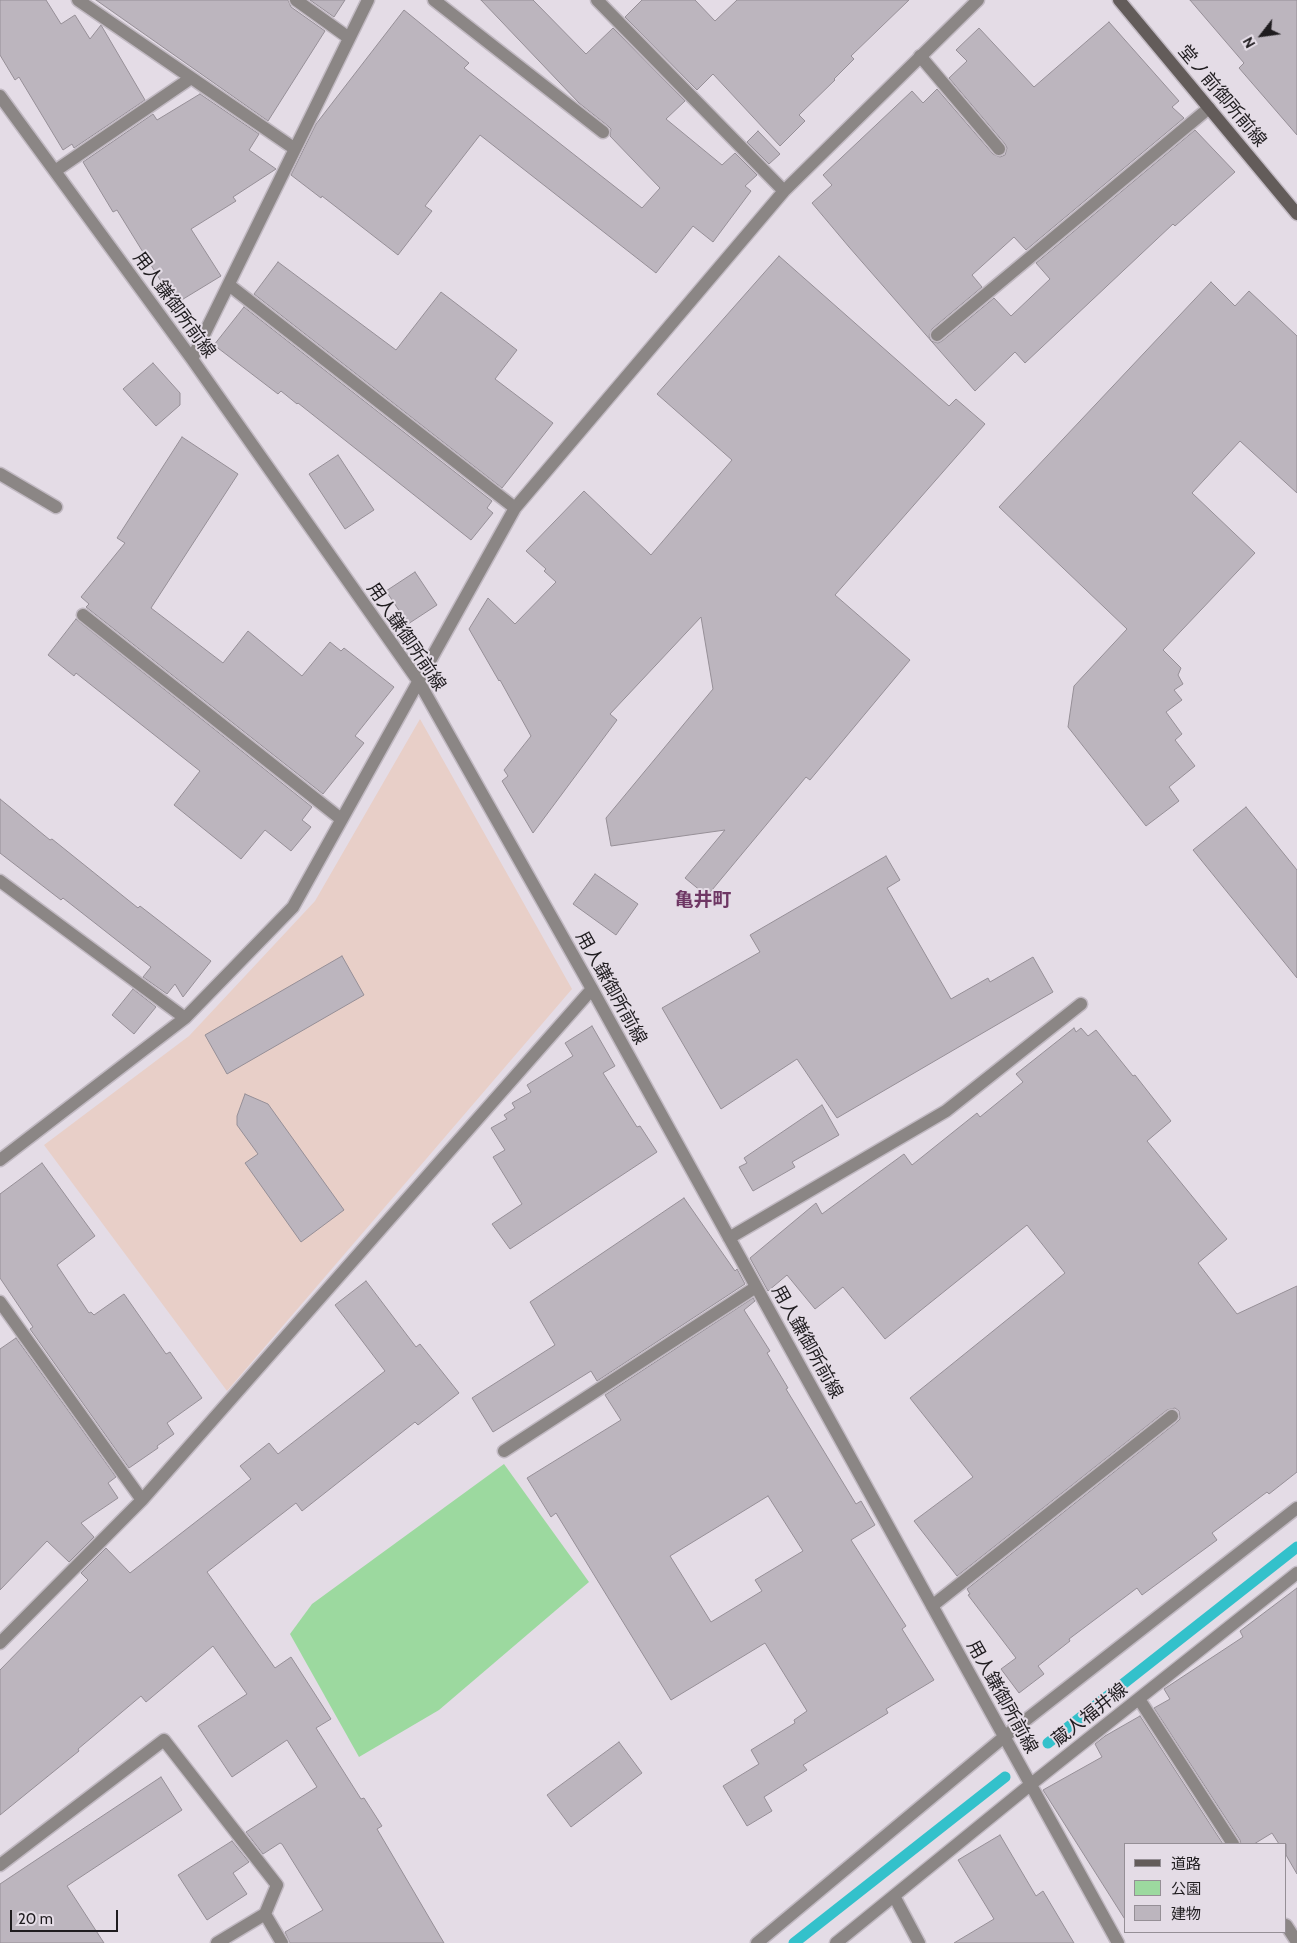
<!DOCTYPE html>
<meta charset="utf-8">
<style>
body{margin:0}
#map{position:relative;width:1297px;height:1943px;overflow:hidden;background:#e4dce6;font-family:Cabin,"Noto Sans JP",sans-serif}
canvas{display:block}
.legend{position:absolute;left:1124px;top:1843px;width:162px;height:90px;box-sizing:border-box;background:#e4dce6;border:1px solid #958f96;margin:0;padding:6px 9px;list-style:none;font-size:15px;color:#1f1c1f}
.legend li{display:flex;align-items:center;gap:10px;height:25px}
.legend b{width:25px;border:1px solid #958f96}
.north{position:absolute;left:1237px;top:10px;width:50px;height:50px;-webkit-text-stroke:4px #e4dce6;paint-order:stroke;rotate:240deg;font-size:14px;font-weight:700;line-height:20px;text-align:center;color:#1f1c1f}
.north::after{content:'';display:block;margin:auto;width:18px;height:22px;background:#1f1c1f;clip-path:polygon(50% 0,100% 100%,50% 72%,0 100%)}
.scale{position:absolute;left:10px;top:1910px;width:108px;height:22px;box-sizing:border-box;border:2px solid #1f1c1f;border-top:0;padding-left:6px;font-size:15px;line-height:18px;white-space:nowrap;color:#1f1c1f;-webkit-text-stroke:4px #e4dce6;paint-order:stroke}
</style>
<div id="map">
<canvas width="1297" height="1943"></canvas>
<ul class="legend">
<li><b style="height:6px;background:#635c5a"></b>道路</li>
<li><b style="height:14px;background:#9cd99f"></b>公園</li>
<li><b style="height:14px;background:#bcb5be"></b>建物</li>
</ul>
<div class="north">N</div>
<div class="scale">20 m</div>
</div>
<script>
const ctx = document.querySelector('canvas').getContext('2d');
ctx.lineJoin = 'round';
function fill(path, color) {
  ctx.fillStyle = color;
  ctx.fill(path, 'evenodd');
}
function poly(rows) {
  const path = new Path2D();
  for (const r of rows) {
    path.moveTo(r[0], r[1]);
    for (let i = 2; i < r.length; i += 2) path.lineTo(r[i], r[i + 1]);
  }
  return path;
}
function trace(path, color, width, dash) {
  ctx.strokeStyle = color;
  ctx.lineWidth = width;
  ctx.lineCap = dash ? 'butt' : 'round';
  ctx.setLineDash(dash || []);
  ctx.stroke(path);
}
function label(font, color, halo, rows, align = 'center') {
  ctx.font = font + ' Cabin,"Noto Sans JP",sans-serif';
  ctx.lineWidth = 4;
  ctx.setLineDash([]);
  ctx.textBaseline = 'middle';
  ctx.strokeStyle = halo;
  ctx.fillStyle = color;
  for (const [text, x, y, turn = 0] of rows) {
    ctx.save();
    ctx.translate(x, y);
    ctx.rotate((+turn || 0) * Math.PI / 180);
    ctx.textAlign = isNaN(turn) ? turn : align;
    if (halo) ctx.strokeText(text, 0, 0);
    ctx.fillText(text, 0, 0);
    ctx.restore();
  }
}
const industrial = poly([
 [420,719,572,989,227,1391,44,1145,189,1036,315,901]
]);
const green = poly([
 [504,1464,589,1582,439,1710,359,1757,290,1634,312,1604]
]);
const stream = poly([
 [1048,1743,1297,1547],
 [794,1943,1005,1777]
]);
const building = poly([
 [0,0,46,0,61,24,75,15,90,39,101,25,145,100,74,148,72,144,63,150,19,77,15,80,0,55,0,0],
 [96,0,288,0,291,7,325,31,268,121,96,0],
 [310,0,345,0,334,17,310,0],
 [481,0,533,0,586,54,613,28,685,101,666,119,722,165,735,153,757,175,745,186,751,191,713,242,693,226,656,273,480,135,425,206,432,211,398,255,322,196,321,198,291,175,316,124,404,10,469,63,464,68,642,208,660,188,610,136,611,129,608,126,579,103,481,0],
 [642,0,695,0,715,21,737,0,909,0,851,56,854,59,834,79,835,80,799,115,805,121,780,146,713,74,697,90,625,17,642,0],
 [1190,0,1297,0,1297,135,1239,68,1244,63,1190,0],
 [1109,22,1179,101,1172,107,1184,118,1026,250,1014,237,972,275,982,287,932,329,929,336,931,341,938,343,942,341,994,298,1011,316,1050,279,1036,263,1195,130,1235,172,1175,226,1173,224,1025,363,1015,352,975,391,849,247,812,203,832,185,823,175,912,91,923,103,937,89,993,154,1000,157,1005,155,1007,148,1005,144,949,78,967,61,956,50,979,28,1034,87,1109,22],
 [200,94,259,134,249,150,276,169,233,197,236,201,191,229,221,276,175,304,117,210,113,212,83,162,153,114,157,120,200,94],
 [758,131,780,154,769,164,747,142,758,131],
 [779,256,949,406,956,399,985,424,835,595,910,660,810,780,806,777,707,896,685,878,725,830,611,846,606,818,713,689,701,617,610,714,617,720,533,833,502,781,508,776,504,770,531,736,500,680,499,681,469,629,488,598,515,624,556,582,544,571,546,569,526,551,584,491,651,555,732,460,657,394,779,256],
 [278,262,396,350,441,292,517,350,495,379,553,423,502,488,254,294,278,262],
 [1211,282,1235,306,1249,291,1297,336,1297,493,1240,441,1192,493,1255,553,1163,650,1181,668,1178,675,1183,684,1174,690,1182,700,1166,712,1182,734,1175,740,1195,766,1169,787,1179,801,1146,826,1068,727,1074,686,1127,629,999,507,1211,282],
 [244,307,492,501,487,508,493,513,471,540,298,403,297,404,281,391,278,394,214,345,244,307],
 [153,363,180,393,180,405,156,426,123,389,153,363],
 [182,437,238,474,151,608,223,663,248,631,302,676,330,642,341,651,344,648,394,687,355,736,364,743,323,794,86,607,89,604,81,597,125,543,117,538,182,437],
 [338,455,374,510,345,529,309,474,338,455],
 [415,572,437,605,408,624,386,591,415,572],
 [76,619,312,807,302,820,311,827,291,851,265,830,241,859,174,805,200,771,76,673,74,676,48,655,76,619],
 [0,799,50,840,52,839,138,908,140,906,211,961,183,997,175,984,167,994,143,977,151,967,63,898,61,900,0,853,0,799],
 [1246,807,1297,870,1297,978,1193,850,1246,807],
 [886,856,900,880,887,888,951,999,988,978,990,982,1033,957,1053,992,837,1118,797,1059,721,1109,662,1008,760,952,750,935,886,856],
 [595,874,638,904,616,935,573,904,595,874],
 [342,956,364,995,227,1074,205,1035,342,956],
 [133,989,156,1007,134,1034,112,1015,133,989],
 [592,1026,615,1066,603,1073,637,1127,640,1126,657,1152,510,1249,492,1224,522,1204,493,1157,505,1150,491,1128,507,1119,504,1115,515,1108,512,1103,531,1092,527,1085,573,1056,565,1043,592,1026],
 [1074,1028,1076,1032,1081,1028,1088,1036,1096,1030,1133,1076,1135,1075,1171,1121,1147,1141,1227,1239,1198,1263,1237,1314,1297,1286,1297,1472,1269,1494,1267,1492,1212,1533,1217,1540,1142,1595,1137,1588,1069,1639,1070,1641,1038,1666,1044,1674,1019,1693,1001,1669,1016,1658,968,1595,970,1594,967,1589,1177,1422,1180,1419,1179,1411,1175,1408,1167,1410,957,1576,914,1521,973,1477,910,1398,1065,1273,1027,1225,885,1339,843,1287,815,1309,787,1275,768,1291,750,1258,816,1203,822,1214,904,1154,912,1165,977,1113,980,1117,1023,1082,1016,1074,1074,1028],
 [245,1094,268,1104,344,1210,301,1242,245,1163,258,1154,237,1125,237,1116,245,1094],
 [822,1105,839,1135,792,1162,795,1167,753,1191,739,1167,747,1163,744,1158,822,1105],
 [42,1163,95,1236,57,1265,89,1313,91,1312,94,1315,124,1294,166,1354,170,1352,202,1398,167,1423,174,1434,157,1446,158,1448,129,1468,30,1329,33,1327,0,1278,0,1194,42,1163],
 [684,1198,735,1271,737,1269,745,1284,597,1381,591,1371,493,1432,472,1398,555,1345,530,1302,684,1198],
 [366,1281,416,1347,420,1344,459,1393,418,1425,415,1422,302,1511,296,1503,207,1572,275,1668,291,1657,331,1719,316,1728,361,1799,364,1798,382,1826,377,1829,444,1943,290,1943,285,1932,323,1910,282,1844,280,1843,263,1854,246,1832,317,1787,287,1740,232,1777,198,1726,247,1694,213,1646,146,1702,141,1696,78,1749,79,1751,0,1815,0,1670,88,1580,81,1573,106,1548,130,1573,251,1479,240,1466,269,1443,278,1454,385,1371,335,1305,366,1281],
 [753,1298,755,1301,744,1310,770,1351,767,1353,788,1388,786,1389,856,1504,861,1501,875,1525,851,1540,906,1626,902,1629,934,1680,886,1709,888,1713,803,1765,807,1770,764,1797,772,1811,747,1826,723,1786,759,1764,751,1750,795,1723,794,1720,807,1711,765,1643,671,1700,556,1513,551,1517,527,1478,621,1420,605,1395,753,1298],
 [768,1496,803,1551,755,1580,762,1591,711,1622,670,1556,768,1496],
 [16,1338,116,1477,108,1483,118,1498,81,1523,94,1537,69,1562,47,1541,0,1590,0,1349,16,1338],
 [1297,1588,1297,1874,1286,1855,1286,1844,1279,1844,1272,1833,1254,1844,1241,1844,1240,1840,1154,1708,1170,1699,1164,1689,1243,1637,1240,1631,1297,1588],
 [1140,1716,1223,1844,1126,1844,1126,1921,1043,1790,1102,1757,1095,1744,1105,1736,1140,1716],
 [619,1742,642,1773,571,1827,547,1795,619,1742],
 [161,1777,182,1810,67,1886,104,1943,0,1943,0,1884,161,1777],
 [1000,1835,1036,1896,1043,1891,1074,1943,954,1943,994,1919,958,1860,1000,1835],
 [232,1841,249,1862,233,1873,247,1894,207,1920,178,1875,232,1841]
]);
const lane = poly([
 [920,56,999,149],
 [937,335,1209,108],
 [0,474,56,507]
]);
const street = poly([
 [78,0,295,149],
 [296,0,349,38],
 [434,0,603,132],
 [597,0,784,191],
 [0,96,192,359,419,682,592,989,1118,1943],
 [55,171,191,78],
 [229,285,515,508],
 [192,359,368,0],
 [83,615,341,819],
 [0,881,185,1018],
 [0,1160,185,1018,293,907,515,508,784,191,978,0],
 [729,1238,946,1111,1081,1004],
 [0,1302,142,1500],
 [504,1451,756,1287],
 [932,1606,1172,1416],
 [0,1643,142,1500,592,989],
 [1139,1699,1233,1844],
 [0,1865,164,1740,277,1885,265,1914,282,1943],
 [894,1896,919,1943],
 [1286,1925,1297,1942],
 [217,1943,265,1914],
 [757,1943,1004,1737,1297,1508],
 [836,1943,1030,1785,1297,1573]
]);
const secondary = poly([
 [1119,0,1297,214]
]);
const streetNames = [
 ["堂ノ前御所前線",1222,96,50],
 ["用人鎌御所前線",174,305,54],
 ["用人鎌御所前線",406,637,56],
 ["用人鎌御所前線",611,988,61],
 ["用人鎌御所前線",807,1342,61],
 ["用人鎌御所前線",1002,1697,61],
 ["蔵人福井線",1090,1715,-38]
];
const neighbourhoodNames = [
 ["亀井町",703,900]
];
fill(industrial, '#e8cfc8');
fill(green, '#9cd99f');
trace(stream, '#33c1cb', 11);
fill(building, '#bcb5be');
trace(building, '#968f97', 1);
trace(lane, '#c1b9c2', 15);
trace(street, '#c1b9c2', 15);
trace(secondary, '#c1b9c2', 15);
trace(lane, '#8b8685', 12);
trace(street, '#8b8685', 12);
trace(secondary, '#635c5a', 12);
label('18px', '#1f1c1f', '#e4dce6', streetNames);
label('bold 19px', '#6e3764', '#e4dce6', neighbourhoodNames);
</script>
